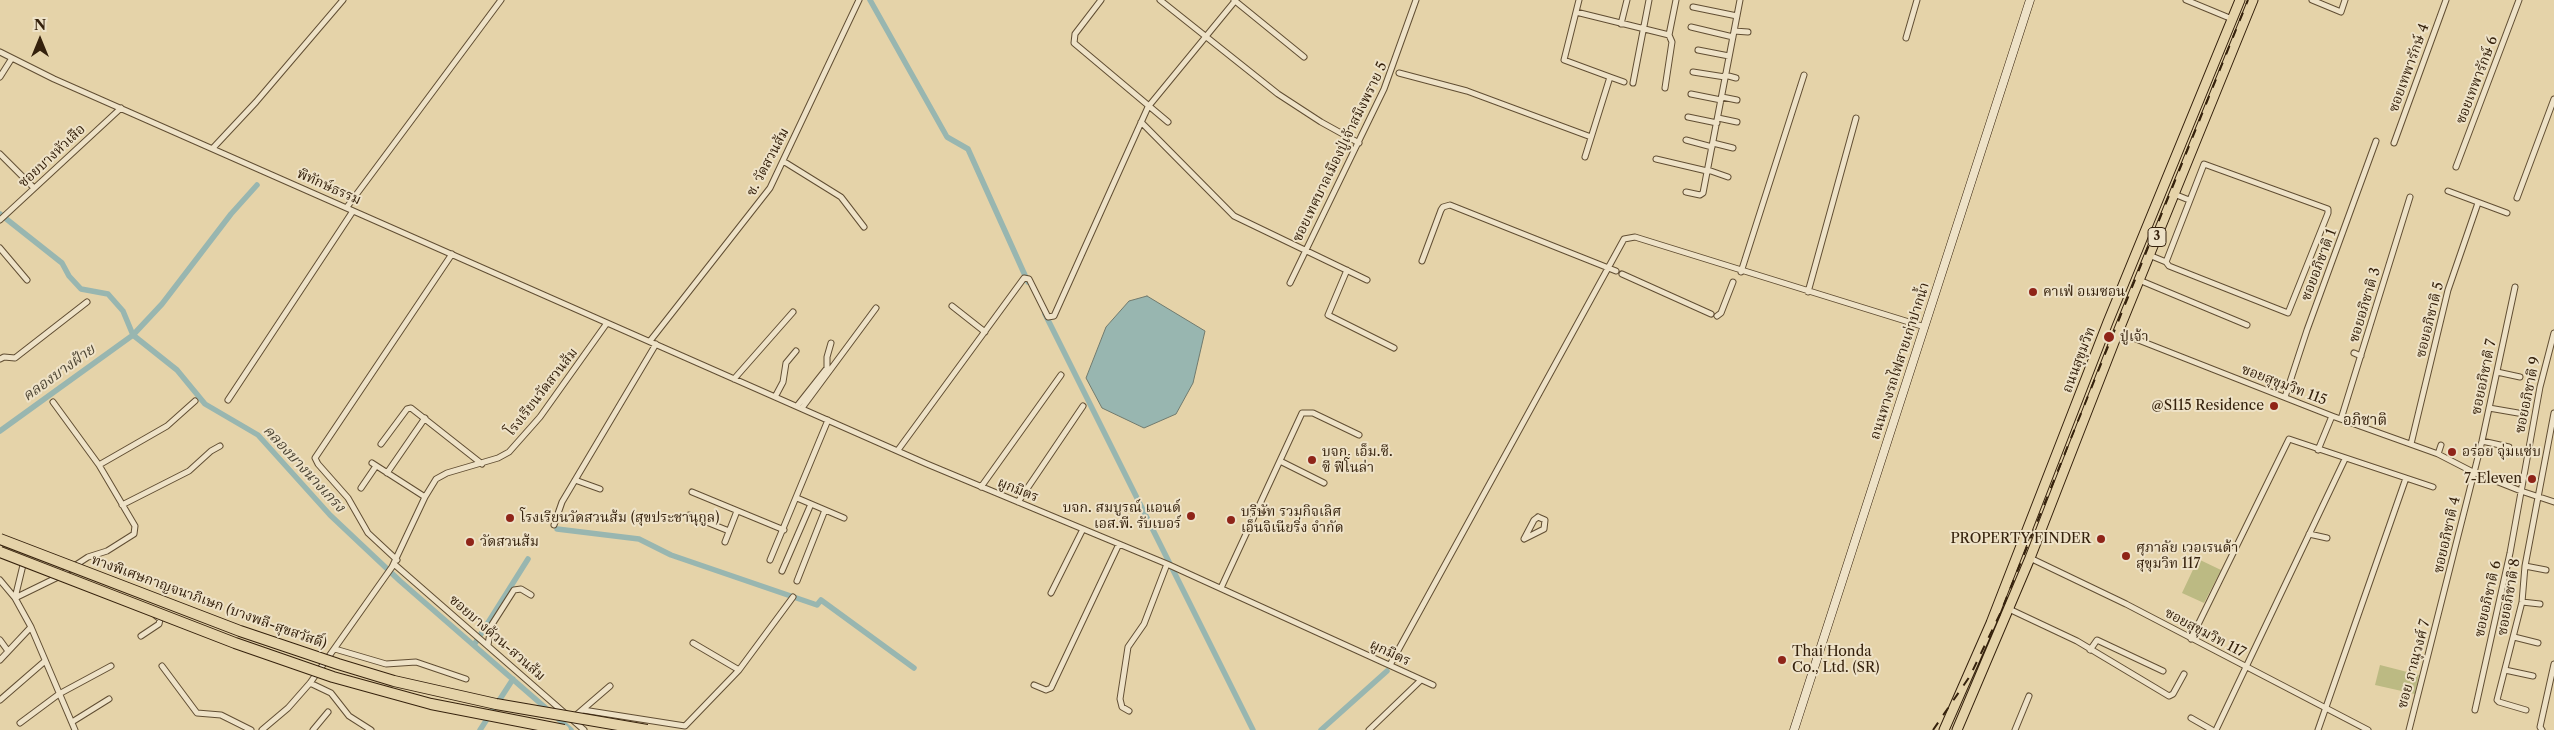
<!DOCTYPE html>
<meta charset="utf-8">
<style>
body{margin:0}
#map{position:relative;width:2554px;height:730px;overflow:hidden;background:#e5d3a9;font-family:"Libre Caslon Text",serif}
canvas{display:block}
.north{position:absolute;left:15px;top:15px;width:50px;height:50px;-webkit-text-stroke:4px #eee2c7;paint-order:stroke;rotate:0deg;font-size:14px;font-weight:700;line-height:20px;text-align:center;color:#35210c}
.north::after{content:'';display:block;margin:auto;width:18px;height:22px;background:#35210c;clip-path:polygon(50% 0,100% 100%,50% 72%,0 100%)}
</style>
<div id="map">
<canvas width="2554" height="730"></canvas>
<div class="north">N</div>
</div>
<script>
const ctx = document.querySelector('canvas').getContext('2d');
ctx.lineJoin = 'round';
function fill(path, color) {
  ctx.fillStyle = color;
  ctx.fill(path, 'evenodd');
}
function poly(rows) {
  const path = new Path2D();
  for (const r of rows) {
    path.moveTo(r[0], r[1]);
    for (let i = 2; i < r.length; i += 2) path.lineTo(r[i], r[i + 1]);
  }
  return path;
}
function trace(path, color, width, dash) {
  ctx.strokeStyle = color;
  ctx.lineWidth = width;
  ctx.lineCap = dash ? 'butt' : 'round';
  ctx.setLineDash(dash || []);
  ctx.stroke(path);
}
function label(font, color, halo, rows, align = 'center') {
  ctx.font = font + ' "Libre Caslon Text","Noto Serif Thai",serif';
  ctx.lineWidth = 4;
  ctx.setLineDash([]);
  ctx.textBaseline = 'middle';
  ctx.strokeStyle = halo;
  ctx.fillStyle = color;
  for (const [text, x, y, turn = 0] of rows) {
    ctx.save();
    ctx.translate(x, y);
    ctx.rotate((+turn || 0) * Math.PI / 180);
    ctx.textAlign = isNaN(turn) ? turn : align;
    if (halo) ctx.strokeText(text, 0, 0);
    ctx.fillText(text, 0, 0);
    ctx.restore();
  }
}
const green = poly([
 [2198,559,2221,570,2204,603,2182,593],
 [2380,665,2419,675,2415,694,2375,685]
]);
const water = poly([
 [1147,296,1205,331,1193,383,1176,414,1144,428,1102,408,1086,378,1106,327,1129,301,1147,296]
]);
const canal = poly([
 [870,0,947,137,968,149,1028,282],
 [0,214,62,263,69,276,81,289,108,294,123,311,133,335,177,370,205,404,258,435,330,515,400,581,571,730],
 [1045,314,1253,730],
 [0,431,133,335,162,304,231,214,257,185],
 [557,529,639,539,671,555,817,605,821,600,914,668],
 [474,645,528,559],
 [480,730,513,679],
 [1321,730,1387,671]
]);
const minor = poly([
 [1101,0,1075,34,1074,43,1168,122],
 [1160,0,1278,94,1321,122,1359,143],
 [1234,0,1304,57],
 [1579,0,1564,60,1610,77,1585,157],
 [2186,0,2232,19],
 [2312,0,2341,12,2345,0],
 [1693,7,1737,16],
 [1576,12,1669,35],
 [1621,24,1627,0],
 [1691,27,1733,37],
 [1734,31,1748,32],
 [1906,38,1917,0],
 [1698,50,1729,56],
 [0,52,54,79,927,464,1167,564,1433,685],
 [1693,72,1725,77],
 [1399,73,1467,91,1591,137],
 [1725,75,1736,78],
 [0,77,12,58],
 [1610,77,1624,82],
 [1633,83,1649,0],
 [1665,88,1672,42,1669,35,1676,0],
 [1691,94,1721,100],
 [1722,97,1737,100],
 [1688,117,1717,123],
 [1718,118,1737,122],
 [1141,122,1234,216,1367,280],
 [1686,140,1712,147],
 [1713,143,1733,148],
 [2394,143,2446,0],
 [213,148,256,102,343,0],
 [0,154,34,188],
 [1656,159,1707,171],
 [783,161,841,197,864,227],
 [2456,167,2519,0],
 [1708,170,1728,177],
 [2448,191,2507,213],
 [1686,192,1700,195,1703,193,1740,0],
 [2174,194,2189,200],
 [2517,198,2554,99],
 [347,207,501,0],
 [0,220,121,108],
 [0,248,27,280],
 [2149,255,2166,262,2169,266,2288,313,2328,213,2328,209,2204,164,2166,262],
 [1422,261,1441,210,1443,207,1450,205,1616,271],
 [1347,270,1328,315,1394,348],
 [1741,272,1804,75],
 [1622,274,1711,314],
 [2139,280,2247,325],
 [1290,283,1384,89,1416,0],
 [1808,292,1856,118],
 [952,306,985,332],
 [1717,316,1721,313,1733,282],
 [2118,332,2332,416,2438,454,2473,472,2521,491,2554,502],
 [650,341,770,188,859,0],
 [2354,353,2361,356],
 [0,359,4,357,15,358,87,302],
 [2497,372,2520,377],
 [734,379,793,312],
 [775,397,783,382,786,363,796,351],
 [2285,397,2307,330,2376,141],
 [228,400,353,211],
 [53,402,99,465,167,426,195,401],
 [797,406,827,368,827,357,831,343],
 [802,408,876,308],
 [2489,408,2518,413],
 [2341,419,2410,197],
 [2482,441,2509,447],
 [381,444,407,409,411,408,482,464],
 [2411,444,2448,290,2478,203],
 [898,450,1024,278,1029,279,1048,317,1054,316,1148,107,1235,1],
 [2318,450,2332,416],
 [2438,454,2441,445],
 [1280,461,1324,483],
 [372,463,425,497],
 [387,473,425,418],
 [575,480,600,489],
 [981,487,1061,375],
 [361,488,376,466],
 [692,492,784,530],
 [797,498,844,518],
 [1018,502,1083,406],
 [122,505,189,471,211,451,220,446],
 [689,515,729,531],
 [1538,517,1545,520,1544,529,1524,539,1534,520,1538,517],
 [554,525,562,502,656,344],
 [2309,534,2327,538],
 [725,542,737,511],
 [2030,558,2126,604,2368,730],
 [397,560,368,533,348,498,318,464,315,458,452,254],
 [770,560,828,420],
 [394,564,584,730],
 [23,565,15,598,31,627],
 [2525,566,2546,570],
 [782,571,811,504],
 [0,580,15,598,56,578,88,557,107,551,134,534,135,526,99,465],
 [797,581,825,510],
 [1221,588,1302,413,1313,413,1359,435],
 [1051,593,1083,529],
 [2522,602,2540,604],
 [2009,609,2077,641,2169,696,2173,694,2184,674],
 [141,636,159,624,160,619,156,616],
 [2514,637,2538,643],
 [2191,639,2289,439,2433,487],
 [0,640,8,651],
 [693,643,739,670],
 [488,645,491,626,514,590,521,589,531,595],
 [335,649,386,664,416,662,466,679],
 [2090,650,2097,640,2163,671],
 [0,660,31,627,75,730],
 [1390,665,1624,239,1635,237,1925,327],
 [162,666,197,713,221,715,251,730],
 [2505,670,2533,676],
 [310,683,331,693,349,716,371,730],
 [1034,685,1046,690,1051,688,1119,544],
 [0,700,45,661],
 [583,710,685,726,739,670,793,597],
 [2475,710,2510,553,2540,387,2554,333],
 [2526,710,2499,702,2497,700,2522,602,2525,566,2554,413],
 [1129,711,1122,707,1120,699,1128,647,1144,624,1167,564],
 [574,717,610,686],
 [2191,718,2212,730],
 [72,722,109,699],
 [20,723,59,694,111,666],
 [262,730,288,708,310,683,392,567,425,497,436,479,447,473,498,458,509,452,540,417,607,323],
 [313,730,328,712],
 [1369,730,1421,680],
 [2015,730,2029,696],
 [2216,730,2345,459],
 [2318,730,2406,478],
 [2409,730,2482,441,2515,287],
 [2542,730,2540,727,2554,664]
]);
const secondary = poly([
 [1794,730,2030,0]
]);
const trunk = poly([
 [1944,730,1991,623,2108,322,2240,0],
 [1957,730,2030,558,2118,332,2253,0]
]);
const rail = poly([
 [1933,730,1970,676,2000,614,2248,0]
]);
const motorwayBridge = poly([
 [0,539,240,631,338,664,394,681,496,704,647,730],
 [0,552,235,643,333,677,431,704,564,730]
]);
const markers = [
 [2033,292,5,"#8f2418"],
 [2109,337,6,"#8f2418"],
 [2274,406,5,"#8f2418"],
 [2452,452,5,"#8f2418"],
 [1312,460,5,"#8f2418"],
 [2532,479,5,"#8f2418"],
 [1191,516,5,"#8f2418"],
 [510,518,5,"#8f2418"],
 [1231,520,5,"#8f2418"],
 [2101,539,5,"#8f2418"],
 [470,542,5,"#8f2418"],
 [2126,556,5,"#8f2418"],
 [1782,660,5,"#8f2418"]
];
const shields = [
 [2157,237,18]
];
const shieldNames = [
 ["3",2157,237]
];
const streetNames = [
 ["ซอยเทพารักษ์ 4",2409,68,-70],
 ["ซอยเทพารักษ์ 6",2477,80,-69],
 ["ซอยเทศบาลเมืองปู่เจ้าสมิงพราย 5",1340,152,-64],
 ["ซอยบางหัวเสือ",52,156,-43],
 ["ซ. วัดสวนส้ม",768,162,-62],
 ["พิทักษ์ธรรม",329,187,24],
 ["ซอยอภิชาติ 1",2319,265,-69],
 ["ซอยอภิชาติ 3",2365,305,-73],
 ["ซอยอภิชาติ 5",2430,320,-76],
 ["ถนนสุขุมวิท",2079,360,-69],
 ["ถนนทางรถไฟสายเก่าปากน้ำ",1900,361,-72],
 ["ซอยอภิชาติ 7",2484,377,-78],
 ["ซอยสุขุมวิท 115",2284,385,21],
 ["โรงเรียนวัดสวนส้ม",542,392,-52],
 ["ซอยอภิชาติ 9",2528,395,-78],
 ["ผูกมิตร",1018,490,22],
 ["ซอยอภิชาติ 4",2447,535,-77],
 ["ซอยอภิชาติ 8",2509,597,-80],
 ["ซอยอภิชาติ 6",2488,599,-77],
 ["ทางพิเศษกาญจนาภิเษก (บางพลี-สุขสวัสดิ์)",209,602,20],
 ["ซอยสุขุมวิท 117",2205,633,28],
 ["ซอยบางด้วน-สวนส้ม",497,638,41],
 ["ผูกมิตร",1390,653,25],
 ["ซอย ภาณุวงศ์ 7",2414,664,-75]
];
const poiNames = [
 ["คาเฟ่ อเมซอน",2043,292],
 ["ปู่เจ้า",2120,337],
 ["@S115 Residence",2264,406,"right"],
 ["บจก. เอ็ม.ซี.",1322,452],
 ["ซี ฟิโนล่า",1322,468],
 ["อร่อย จุ่มแซ่บ",2462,452],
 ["7-Eleven",2522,479,"right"],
 ["บจก. สมบูรณ์ แอนด์",1181,508,"right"],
 ["เอส.พี. รับเบอร์",1181,524,"right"],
 ["บริษัท รวมกิจเลิศ",1241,512],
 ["เอ็นจิเนียริ่ง จำกัด",1241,528],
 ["โรงเรียนวัดสวนส้ม (สุขประชานุกูล)",520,518],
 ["PROPERTY FINDER",2091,539,"right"],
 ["วัดสวนส้ม",480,542],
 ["ศุภาลัย เวอเรนด้า",2136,548],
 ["สุขุมวิท 117",2136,564],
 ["Thai Honda",1792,652],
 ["Co., Ltd. (SR)",1792,668]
];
const waterNames = [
 ["คลองบางฝ้าย",59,373,-36],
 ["คลองบางนางเกรง",304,469,47]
];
const neighbourhoodNames = [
 ["อภิชาติ",2365,421]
];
fill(green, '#bcba83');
fill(water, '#98b6b0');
trace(water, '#707a6e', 1);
trace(canal, '#98b6b0', 5.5);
trace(minor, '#614e33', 7);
trace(secondary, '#35210c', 9);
trace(trunk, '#35210c', 11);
trace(minor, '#eee2c7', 5);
trace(secondary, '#eee2c7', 8);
trace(trunk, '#e5d3a9', 9);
trace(rail, '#35210c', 2, [9, 9]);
trace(motorwayBridge, '#35210c', 12, []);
trace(motorwayBridge, '#e5d3a9', 10);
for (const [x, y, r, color] of markers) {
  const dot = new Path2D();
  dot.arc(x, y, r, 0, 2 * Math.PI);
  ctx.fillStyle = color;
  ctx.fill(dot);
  trace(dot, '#eee2c7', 2);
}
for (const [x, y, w] of shields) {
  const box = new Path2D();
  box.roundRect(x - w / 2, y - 9.5, w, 19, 4);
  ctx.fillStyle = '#eee2c7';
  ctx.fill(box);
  trace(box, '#35210c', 1);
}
label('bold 12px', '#35210c', null, shieldNames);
label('14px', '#35210c', '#eee2c7', streetNames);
label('14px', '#35210c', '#eee2c7', poiNames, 'left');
label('italic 15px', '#4e4635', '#eee2c7', waterNames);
label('15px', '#35210c', '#eee2c7', neighbourhoodNames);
</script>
